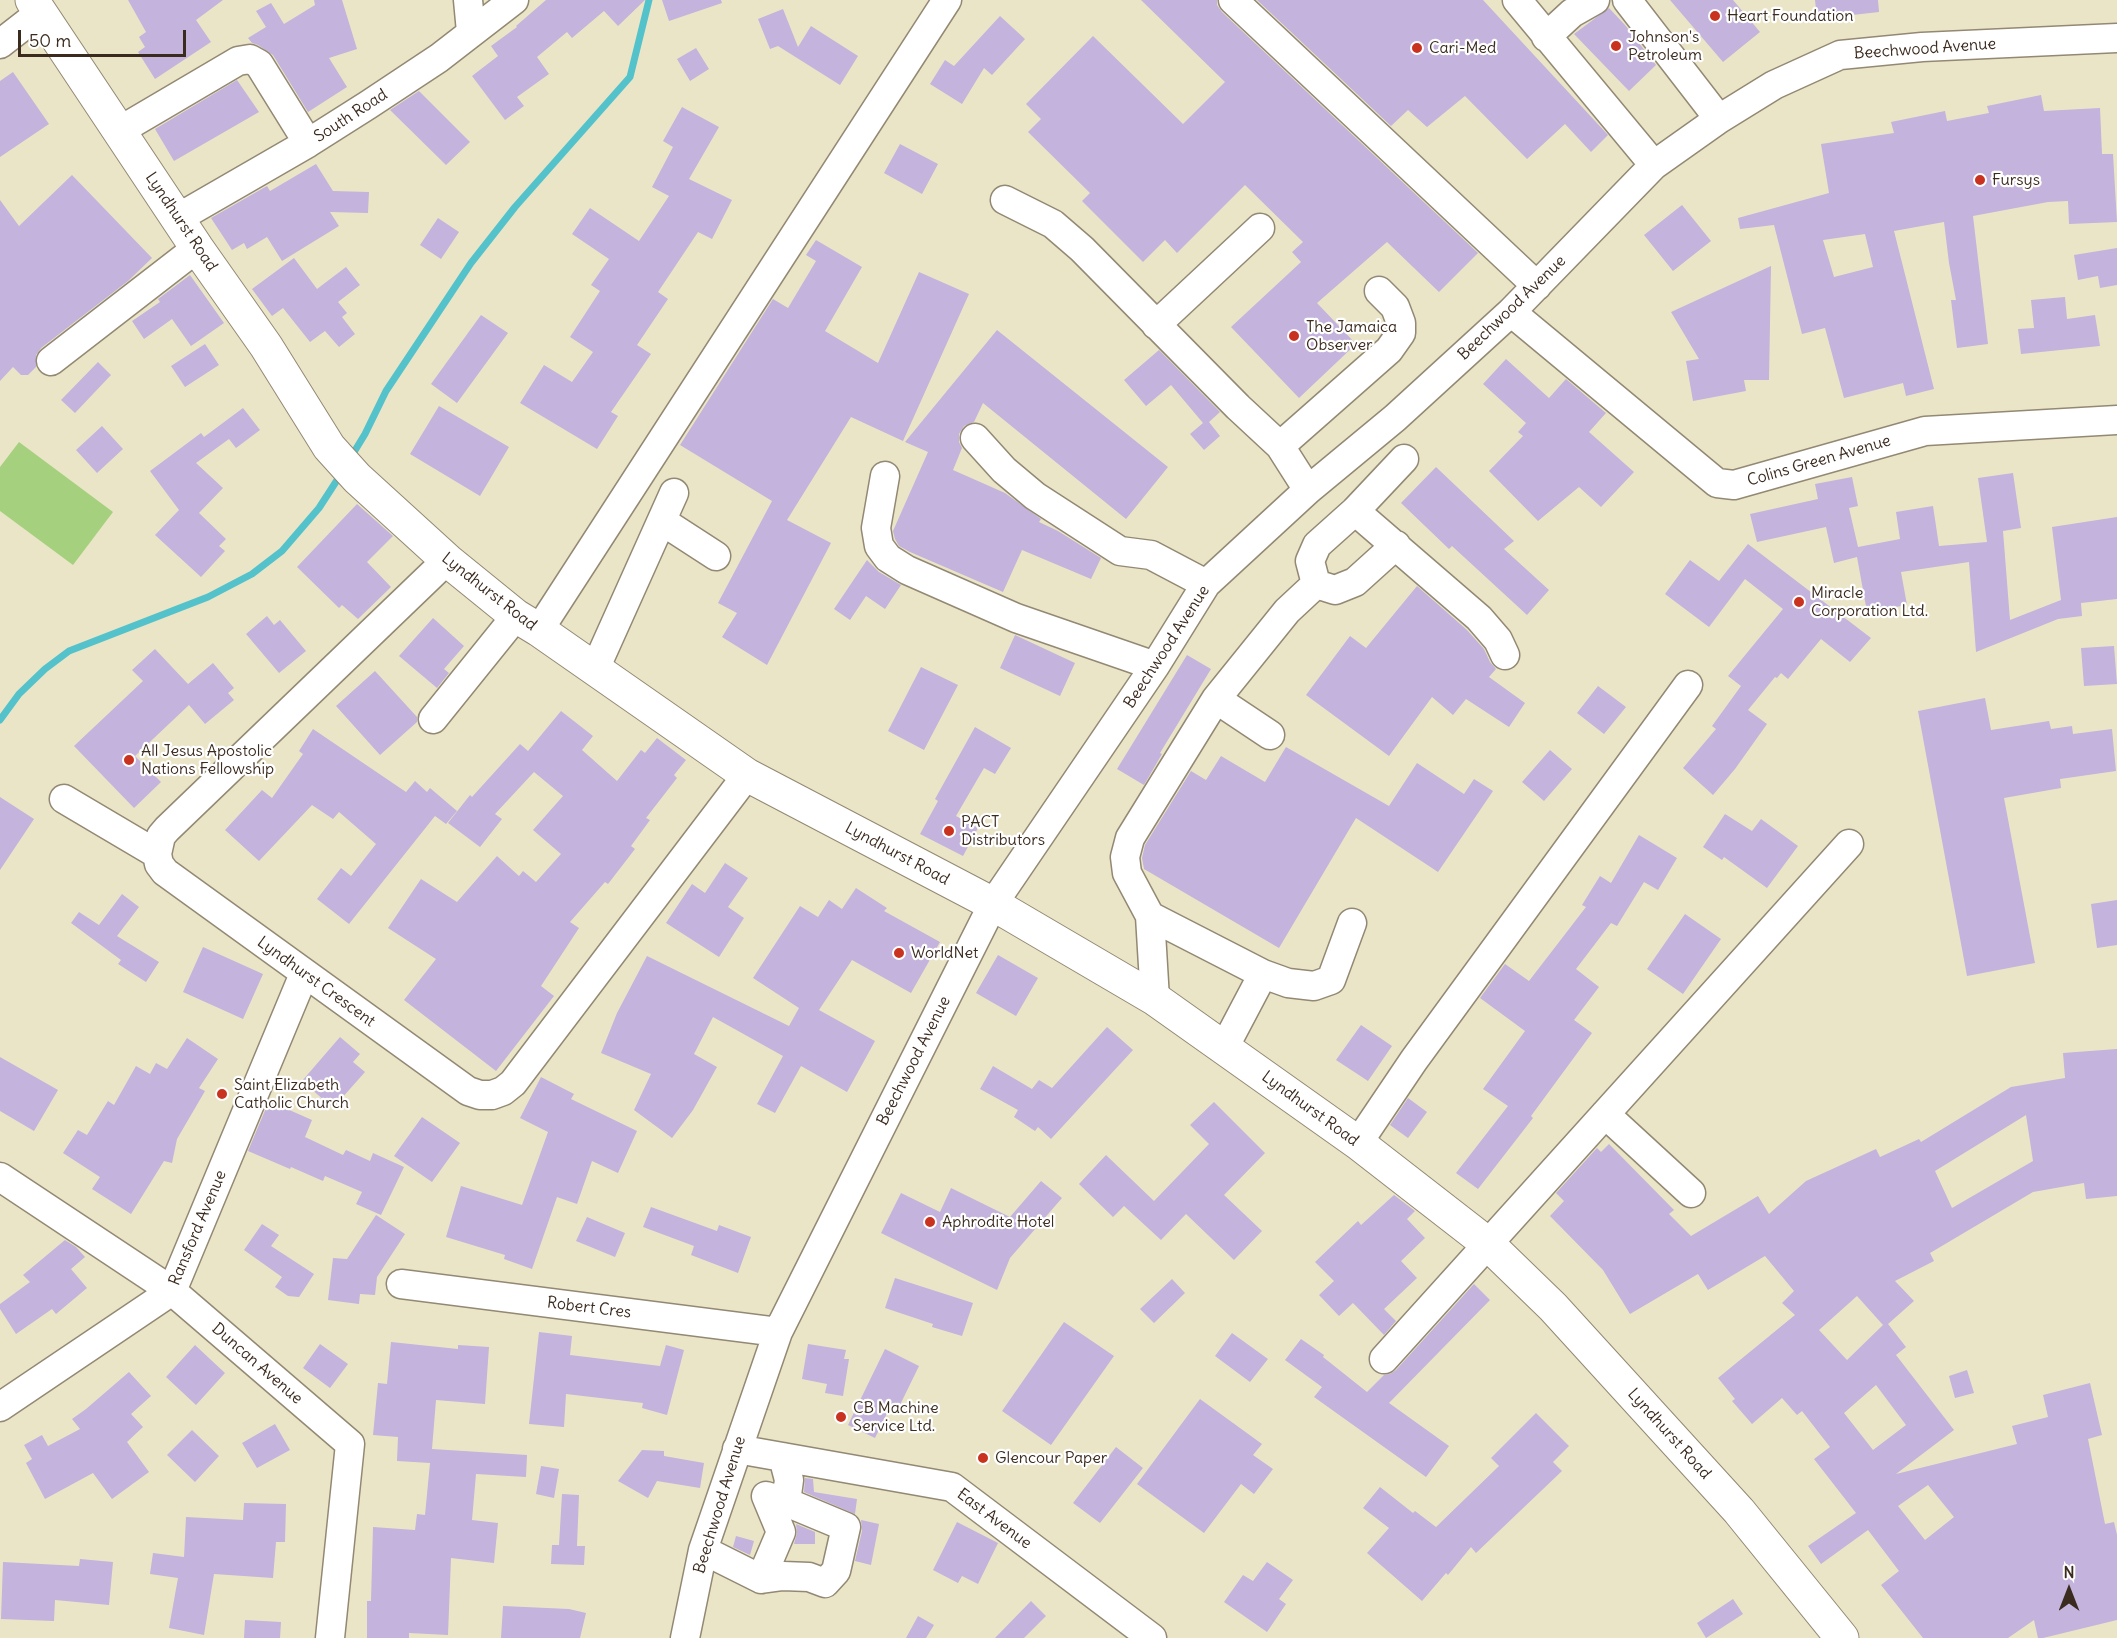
<!DOCTYPE html>
<style>
body{margin:0}
#map{position:relative;width:2117px;height:1638px;overflow:hidden;background:#ebe5c8;font-family:Delius,sans-serif}
canvas{display:block}
.north{position:absolute;left:2039px;top:1560px;width:60px;height:60px;-webkit-text-stroke:4px #fff;paint-order:stroke;rotate:0deg;font-size:16px;font-weight:700;line-height:24px;text-align:center;color:#3b2a1e}
.north::after{content:'';display:block;margin:auto;width:21px;height:27px;background:#3b2a1e;clip-path:polygon(50% 0,100% 100%,50% 72%,0 100%)}
.scale{position:absolute;left:18px;top:30px;width:168px;height:27px;box-sizing:border-box;border:3px solid #3b2a1e;border-top:0;padding-left:8px;font-size:18px;line-height:21px;white-space:nowrap;color:#3b2a1e;-webkit-text-stroke:4px #fff;paint-order:stroke}
</style>
<div id="map">
<canvas width="2117" height="1638"></canvas>
<div class="north">N</div>
<div class="scale">50 m</div>
</div>
<script>
const ctx = document.querySelector('canvas').getContext('2d');
ctx.lineJoin = 'round';
function fill(path, color) {
  ctx.fillStyle = color;
  ctx.fill(path, 'evenodd');
}
function poly(rows) {
  const path = new Path2D();
  for (const r of rows) {
    path.moveTo(r[0], r[1]);
    for (let i = 2; i < r.length; i += 2) path.lineTo(r[i], r[i + 1]);
  }
  return path;
}
function trace(path, color, width, dash) {
  ctx.strokeStyle = color;
  ctx.lineWidth = width;
  ctx.lineCap = dash ? 'butt' : 'round';
  ctx.setLineDash(dash || []);
  ctx.stroke(path);
}
function label(font, color, halo, rows, align = 'center') {
  ctx.font = font + ' Delius,sans-serif';
  ctx.lineWidth = 4.5;
  ctx.setLineDash([]);
  ctx.textBaseline = 'middle';
  ctx.strokeStyle = halo;
  ctx.fillStyle = color;
  for (const [text, x, y, turn = 0] of rows) {
    ctx.save();
    ctx.translate(x, y);
    ctx.rotate((+turn || 0) * Math.PI / 180);
    ctx.textAlign = isNaN(turn) ? turn : align;
    if (halo) ctx.strokeText(text, 0, 0);
    ctx.fillText(text, 0, 0);
    ctx.restore();
  }
}
const green = poly([
 [19,442,113,512,73,565,0,511,0,467]
]);
const stream = poly([
 [351,457,365,434,386,391,471,263,515,207,630,77,649,0],
 [0,720,19,694,45,669,69,651,208,597,252,574,282,551,319,508,341,474]
]);
const building = poly([
 [128,0,223,0,196,20,211,42,155,79,138,52,145,47,139,37,146,32],
 [314,0,342,0,357,49,329,58,347,87,308,112,273,55,258,45,252,43,248,38,266,27,256,11,271,3,284,24,315,5],
 [546,0,645,0,618,26,604,11,572,38,567,32,537,57,549,74,517,97,524,106,505,120,472,76,498,56,491,46,517,27,516,26],
 [662,0,721,0,722,3,669,21],
 [1141,0,1217,0,1217,5,1222,12,1478,253,1439,292,1387,242,1317,303,1356,344,1299,398,1231,327,1301,262,1292,252,1303,242,1245,185,1177,253,1165,240,1143,262,1082,201,1090,193,1028,132,1041,119,1026,104,1093,36,1183,124,1225,82],
 [1257,0,1483,0,1608,135,1591,152,1565,124,1527,159,1465,96,1427,127,1408,110,1391,126],
 [1670,0,1733,0,1760,32,1723,62],
 [1815,0,1878,0,1879,12,1817,19],
 [1609,8,1625,25,1656,65,1629,91,1574,34],
 [783,9,798,47,811,26,858,56,840,85,778,46,770,49,758,19],
 [1000,16,1025,39,992,75,984,68,962,104,930,84,945,60,954,66],
 [696,48,709,69,690,81,677,59],
 [13,72,49,124,0,157,0,81],
 [237,80,259,112,174,161,155,129],
 [419,91,470,142,446,165,390,110],
 [2041,95,2044,111,2100,108,2102,154,2113,154,2117,222,2069,224,2068,201,2048,202,1973,216,1988,344,1957,348,1951,300,1956,300,1949,263,1944,222,1894,231,1934,389,1906,396,1903,383,1844,398,1825,328,1802,334,1774,225,1740,229,1738,218,1829,193,1821,144,1894,133,1891,122,1945,111,1947,121,1989,113,1987,106],
 [1865,234,1873,267,1834,277,1823,240],
 [682,107,719,127,689,179,732,200,712,239,698,232,658,292,668,299,637,345,651,354,611,412,618,416,597,449,520,403,544,365,572,382,593,352,570,337,600,291,591,285,609,259,572,234,590,208,639,241,669,196,652,187,673,147,663,141],
 [900,144,938,164,922,194,884,173],
 [316,164,333,191,369,192,368,213,330,212,339,226,282,261,267,237,247,249,244,243,232,250,211,218,267,186,270,191],
 [72,175,152,258,128,281,41,348,36,355,36,367,28,375,21,375,13,367,0,381,0,200,19,226],
 [1682,205,1711,241,1673,271,1644,235],
 [438,218,459,232,441,259,420,245],
 [816,240,862,267,825,331,878,363,919,272,969,294,903,441,851,417,787,520,831,543,767,665,722,637,737,613,718,603,772,501,680,445,773,299,788,308,816,261,806,255],
 [2117,248,2117,285,2100,288,2098,276,2078,280,2074,255],
 [294,258,317,289,346,267,360,285,338,302,347,313,342,317,355,334,339,347,325,331,310,342,283,308,272,316,252,289],
 [1771,266,1769,380,1744,380,1746,391,1693,401,1686,361,1699,359,1671,312],
 [190,275,224,323,191,346,172,319,144,339,132,321,160,302,158,299],
 [2065,297,2067,319,2095,315,2100,346,2021,354,2018,329,2034,328,2031,300],
 [481,315,508,333,457,403,431,384],
 [997,330,1168,467,1126,519,983,403,974,422,964,426,959,434,959,442,962,448,953,470,1005,493,1041,519,1039,522,1058,531,1101,558,1091,579,1022,550,1003,592,910,552,899,546,895,539,893,531,928,452,905,442],
 [205,344,219,365,185,387,171,366],
 [1159,350,1220,412,1209,422,1220,436,1204,450,1190,434,1203,423,1171,385,1146,406,1124,380],
 [1506,359,1549,398,1566,379,1606,413,1589,432,1634,472,1601,507,1579,487,1538,521,1489,471,1523,436,1518,432,1526,423,1483,384],
 [98,362,111,375,75,413,61,400],
 [439,406,509,447,480,496,410,454],
 [243,408,260,430,236,448,229,439,196,463,223,488,199,513,226,539,219,546,225,551,201,577,155,535,179,510,150,471,201,433,204,437],
 [102,426,123,449,97,473,76,450],
 [1436,467,1514,541,1504,549,1549,590,1527,615,1452,546,1449,549,1401,503],
 [2013,473,2021,528,2003,531,2010,620,2061,600,2052,527,2117,517,2117,599,2081,603,2082,616,2058,619,1976,652,1969,562,1901,572,1907,605,1867,612,1857,557,1834,563,1826,527,1757,542,1750,514,1818,499,1815,484,1852,477,1858,506,1849,508,1858,547,1900,539,1896,512,1933,506,1939,546,1987,542,1978,478],
 [357,504,393,536,367,562,391,587,358,619,342,605,339,608,297,567],
 [1748,544,1871,638,1850,662,1821,639,1788,679,1781,673,1777,678,1775,677,1748,710,1767,724,1735,769,1713,795,1683,768,1716,729,1712,726,1741,686,1728,676,1783,609,1745,579,1709,627,1665,594,1690,560,1719,581],
 [867,560,879,572,901,585,885,609,866,596,850,620,834,609],
 [1417,586,1467,630,1484,649,1490,662,1496,669,1489,677,1525,703,1509,727,1466,699,1453,715,1432,697,1389,756,1306,695,1350,636,1366,648],
 [267,616,274,625,280,620,306,651,279,673,246,634],
 [433,618,464,646,444,669,449,673,437,688,399,656],
 [1015,635,1075,663,1060,696,1000,668],
 [2114,646,2117,684,2084,686,2081,648],
 [155,649,188,684,213,663,234,688,228,693,234,700,205,724,189,705,135,756,161,782,134,808,74,746,143,681,132,670],
 [1187,655,1211,669,1160,753,1162,754,1144,785,1117,769],
 [921,667,958,685,924,750,888,731],
 [375,671,417,717,417,722,380,755,336,706],
 [1598,686,1626,707,1604,734,1577,713],
 [1985,698,1991,730,2049,721,2051,729,2072,726,2073,734,2112,729,2116,771,2060,779,2061,788,2004,798,2035,963,1967,976,1918,711],
 [561,711,593,736,582,750,617,781,641,750,645,753,657,738,686,760,674,775,677,778,646,818,650,820,631,846,635,849,608,884,605,882,570,922,579,928,541,986,554,996,496,1071,404,1000,436,959,388,928,421,879,457,902,497,856,519,876,523,871,536,882,561,854,533,830,563,796,534,772,495,814,502,819,480,847,448,823,470,795,472,797,520,744,528,751],
 [975,727,1011,748,995,774,984,768,956,816,978,828,963,856,920,834,938,801,935,799],
 [313,729,406,792,415,781,427,792,430,788,457,811,446,824,435,816,349,924,317,899,341,868,351,876,376,844,339,812,333,819,312,805,259,861,225,830,262,790,272,798,303,754,299,751],
 [1286,747,1389,806,1417,763,1464,794,1474,779,1493,791,1438,872,1356,818,1279,948,1144,869,1142,858,1145,845,1191,771,1206,780,1221,756,1265,782],
 [1550,750,1572,769,1544,801,1522,782],
 [0,797,34,819,0,870],
 [1725,814,1752,831,1761,819,1798,846,1767,888,1724,857,1722,860,1703,847],
 [1639,835,1677,858,1658,890,1644,882,1617,926,1611,923,1576,969,1599,987,1574,1020,1592,1033,1531,1116,1533,1118,1478,1189,1456,1173,1508,1106,1483,1089,1525,1031,1480,998,1505,964,1529,981,1586,907,1582,905,1600,876,1611,883],
 [725,863,748,878,728,907,744,918,719,957,666,923,692,884,705,893],
 [856,888,887,908,884,911,940,942,911,993,852,960,819,1010,875,1041,847,1092,801,1066,775,1113,757,1104,783,1056,713,1017,694,1054,717,1067,693,1110,672,1138,634,1110,651,1074,601,1053,617,1013,647,956,789,1026,799,1008,753,978,800,906,818,917,829,900,842,909],
 [122,894,139,907,117,936,159,962,146,982,118,964,121,960,71,923,79,912,99,925],
 [2117,900,2117,945,2097,948,2091,904],
 [1685,914,1721,939,1683,994,1647,969],
 [203,947,263,974,243,1019,183,992],
 [998,955,1038,978,1016,1016,976,993],
 [1361,1025,1392,1046,1368,1081,1336,1060],
 [1107,1027,1133,1050,1051,1139,1038,1127,1035,1131,1014,1117,1018,1110,980,1089,993,1066,1032,1089,1039,1080,1052,1088],
 [340,1037,360,1054,353,1062,365,1072,333,1108,302,1081],
 [187,1038,218,1059,199,1088,205,1091,177,1139,172,1163,164,1161,131,1214,92,1189,100,1177,63,1153,78,1130,87,1135,108,1101,114,1105,136,1066,150,1074,156,1063,167,1069],
 [2117,1049,2117,1196,2086,1199,2084,1183,2033,1192,1930,1253,1934,1261,1895,1281,1914,1301,1888,1324,1906,1347,1896,1355,1954,1430,1896,1474,2017,1444,2012,1426,2048,1417,2043,1395,2090,1383,2102,1435,2088,1439,2105,1524,2114,1522,2117,1535,2117,1620,2043,1638,2038,1638,2034,1620,2008,1638,1923,1638,1881,1585,1899,1571,1868,1530,1821,1564,1808,1546,1856,1513,1814,1459,1830,1447,1802,1411,1797,1415,1782,1398,1752,1424,1732,1401,1735,1399,1718,1378,1795,1315,1782,1303,1794,1291,1765,1256,1708,1290,1698,1274,1630,1314,1603,1270,1550,1216,1564,1201,1556,1193,1597,1148,1601,1152,1609,1144,1674,1210,1669,1214,1691,1236,1758,1196,1769,1214,1806,1181,1876,1149,1880,1157,1919,1139,1921,1142,2011,1087,2065,1078,2063,1053],
 [2026,1115,2033,1161,1952,1208,1935,1171],
 [1857,1296,1883,1325,1847,1360,1819,1330],
 [1876,1385,1906,1425,1873,1450,1844,1413],
 [1928,1485,1954,1517,1925,1540,1898,1506],
 [0,1057,58,1090,34,1131,0,1111],
 [541,1077,574,1094,571,1099,637,1131,618,1173,592,1161,577,1204,557,1197,532,1269,504,1259,505,1255,446,1237,461,1186,522,1205,548,1132,520,1118],
 [1408,1098,1427,1112,1408,1138,1390,1125],
 [269,1101,312,1120,305,1137,343,1155,346,1150,370,1161,373,1153,404,1167,381,1215,356,1204,362,1192,325,1176,323,1181,291,1167,290,1169,248,1151],
 [1214,1102,1265,1153,1224,1195,1262,1231,1234,1260,1186,1214,1161,1240,1124,1206,1113,1217,1079,1184,1106,1155,1154,1201,1209,1144,1190,1125],
 [422,1117,460,1143,432,1182,394,1156],
 [1041,1181,1062,1198,1010,1258,997,1290,881,1233,901,1193,940,1212,951,1188,1010,1217],
 [1394,1195,1415,1211,1407,1219,1425,1238,1401,1261,1417,1278,1384,1309,1396,1321,1384,1335,1353,1303,1339,1316,1319,1295,1334,1281,1315,1262,1358,1221,1361,1225],
 [651,1207,717,1231,719,1225,751,1237,738,1273,691,1255,694,1246,643,1227],
 [376,1215,405,1234,377,1277,375,1295,360,1294,359,1304,328,1300,333,1258,347,1259],
 [587,1217,625,1233,615,1257,576,1241],
 [262,1224,279,1235,271,1246,314,1274,299,1297,288,1296,275,1287,282,1277,244,1250],
 [65,1240,76,1247,85,1257,71,1269,87,1288,56,1314,52,1309,16,1334,0,1309,0,1304,30,1282,23,1275],
 [895,1278,973,1303,962,1336,932,1327,933,1324,885,1308],
 [1172,1279,1185,1293,1154,1323,1140,1309],
 [1474,1284,1490,1300,1389,1403,1449,1446,1426,1477,1314,1397,1322,1387,1285,1360,1301,1339,1324,1355,1323,1357,1367,1392,1384,1375,1390,1374,1396,1370],
 [1064,1322,1114,1356,1051,1445,1002,1411],
 [539,1332,572,1336,570,1355,660,1366,666,1345,684,1350,667,1415,642,1408,643,1403,566,1394,564,1427,529,1424],
 [1232,1333,1268,1359,1250,1382,1215,1356],
 [391,1342,458,1349,458,1345,489,1347,485,1404,436,1400,432,1449,527,1455,526,1477,476,1474,472,1520,498,1523,494,1563,451,1558,448,1635,409,1633,409,1638,367,1638,367,1601,371,1601,373,1527,415,1530,417,1514,425,1515,430,1463,397,1461,398,1437,373,1435,378,1383,387,1384],
 [320,1344,348,1364,330,1388,303,1368],
 [808,1344,846,1350,844,1359,849,1359,843,1396,825,1393,827,1384,802,1379],
 [195,1345,225,1373,196,1405,166,1377],
 [885,1349,919,1366,899,1407,892,1403,875,1438,848,1425],
 [1967,1370,1974,1393,1955,1398,1949,1376],
 [129,1372,151,1396,131,1414,143,1427,127,1442,149,1472,112,1499,93,1473,45,1499,26,1463,32,1459,24,1445,42,1435,48,1446,80,1429,72,1419,86,1409],
 [1200,1399,1262,1444,1253,1455,1273,1469,1254,1494,1241,1484,1204,1533,1137,1484],
 [1536,1413,1569,1446,1553,1462,1562,1471,1476,1553,1471,1547,1448,1575,1446,1573,1422,1601,1367,1553,1389,1528,1363,1508,1380,1487,1413,1513,1415,1511,1436,1527,1499,1466,1491,1458],
 [275,1424,290,1450,257,1468,242,1443],
 [192,1430,219,1456,195,1482,167,1455],
 [1116,1447,1143,1468,1100,1523,1073,1503],
 [642,1450,664,1451,664,1456,704,1463,700,1488,657,1481,648,1498,618,1481],
 [541,1466,559,1469,554,1498,536,1494],
 [805,1478,813,1479,814,1492,857,1499,855,1514,804,1492],
 [562,1494,579,1495,577,1546,585,1546,584,1565,551,1564,552,1545,559,1545],
 [244,1503,286,1504,285,1542,276,1542,273,1578,214,1574,204,1635,169,1628,178,1578,150,1574,153,1553,184,1557,186,1517,243,1520],
 [861,1520,879,1524,871,1565,855,1561,862,1531],
 [957,1522,998,1543,978,1584,962,1576,958,1583,933,1570],
 [796,1524,815,1532,815,1544,794,1544,797,1533],
 [736,1536,754,1541,750,1555,733,1547],
 [80,1559,113,1562,109,1605,55,1600,54,1621,1,1619,3,1562,79,1566],
 [1267,1562,1293,1580,1279,1599,1286,1604,1267,1632,1224,1602,1243,1575,1253,1581],
 [1733,1599,1743,1614,1706,1638,1697,1623],
 [1031,1601,1046,1616,1024,1638,995,1638],
 [503,1606,569,1609,586,1613,580,1638,501,1638],
 [918,1616,934,1625,926,1638,906,1638],
 [245,1620,281,1622,280,1638,244,1638]
]);
const minor = poly([
 [468,0,471,32],
 [1233,0,1537,286],
 [1517,0,1654,165],
 [1627,0,1719,119],
 [1546,37,1572,13,1595,0],
 [0,44,41,12],
 [119,131,238,61,250,59,259,64,308,143],
 [1005,200,1053,224,1082,249,1238,407,1280,446,1308,490],
 [178,218,308,143,368,105,439,58,514,0],
 [1511,312,1717,483,1734,485,1925,431,2117,420],
 [1156,325,1260,228],
 [51,361,197,248],
 [975,438,1004,470,1035,496,1120,551,1151,555,1206,584],
 [1280,446,1389,350,1401,333,1401,323,1395,307,1379,291],
 [885,476,876,528,879,546,888,558,907,570,1016,618,1155,666],
 [1355,511,1479,618,1498,640,1505,655],
 [662,521,716,556],
 [447,560,167,829,161,836,157,854,159,864,165,872,468,1091,480,1095,492,1095,503,1091,513,1083,747,775],
 [1316,584,1287,611,1216,699,1130,838,1125,857,1127,873,1150,916,1263,974,1288,983,1314,986,1331,980,1352,923],
 [1316,584,1310,561,1317,545,1355,511,1404,459],
 [1316,584,1335,590,1355,582,1396,545],
 [539,630,947,0],
 [595,669,674,493],
 [1216,699,1270,735],
 [433,719,516,616],
 [64,799,157,854],
 [1150,916,1155,999],
 [1224,1048,1263,974],
 [1605,1114,1691,1193],
 [1358,1143,1414,1060,1688,685],
 [0,1177,172,1291,350,1444,330,1638],
 [401,1284,778,1332],
 [1384,1359,1849,844],
 [0,1407,172,1291,304,974],
 [737,1449,952,1487,1152,1638],
 [703,1550,761,1579,783,1576,809,1577,825,1583,836,1571,846,1527,786,1502,789,1480,783,1457],
 [761,1579,781,1532,766,1496,786,1502],
 [685,1638,703,1550,778,1332,993,904,1155,666,1206,584,1308,490,1395,418,1511,312,1654,165,1719,119,1774,85,1840,55,1922,47,2117,38]
]);
const major = poly([
 [32,0,197,248,266,346,329,447,357,478,447,560,516,616,539,630,747,775,993,904,1155,999,1358,1143,1488,1244,1553,1307,1739,1511,1842,1638]
]);
const markers = [
 [1715,16,6,"#c8321e"],
 [1616,46,6,"#c8321e"],
 [1417,48,6,"#c8321e"],
 [1980,180,6,"#c8321e"],
 [1294,336,6,"#c8321e"],
 [1799,602,6,"#c8321e"],
 [129,760,6,"#c8321e"],
 [949,831,6,"#c8321e"],
 [899,953,6,"#c8321e"],
 [222,1094,6,"#c8321e"],
 [930,1222,6,"#c8321e"],
 [841,1417,6,"#c8321e"],
 [983,1458,6,"#c8321e"]
];
const poiNames = [
 ["Heart Foundation",1727,16],
 ["Johnson's",1628,37],
 ["Petroleum",1628,55],
 ["Cari-Med",1429,48],
 ["Fursys",1992,180],
 ["The Jamaica",1306,327],
 ["Observer",1306,345],
 ["Miracle",1811,593],
 ["Corporation Ltd.",1811,611],
 ["All Jesus Apostolic",141,751],
 ["Nations Fellowship",141,769],
 ["PACT",961,822],
 ["Distributors",961,840],
 ["WorldNet",911,953],
 ["Saint Elizabeth",234,1085],
 ["Catholic Church",234,1103],
 ["Aphrodite Hotel",942,1222],
 ["CB Machine",853,1408],
 ["Service Ltd.",853,1426],
 ["Glencour Paper",995,1458]
];
const streetNames = [
 ["Beechwood Avenue",1925,49,-4],
 ["South Road",351,116,-33],
 ["Lyndhurst Road",181,222,56],
 ["Beechwood Avenue",1512,308,-44],
 ["Colins Green Avenue",1819,461,-16],
 ["Lyndhurst Road",489,592,38],
 ["Beechwood Avenue",1167,647,-57],
 ["Lyndhurst Road",897,854,28],
 ["Lyndhurst Crescent",316,982,36],
 ["Beechwood Avenue",914,1061,-63],
 ["Lyndhurst Road",1310,1109,36],
 ["Ransford Avenue",198,1228,-67],
 ["Robert Cres",589,1308,7],
 ["Duncan Avenue",257,1364,41],
 ["Lyndhurst Road",1669,1434,48],
 ["Beechwood Avenue",720,1505,-73],
 ["East Avenue",994,1519,37]
];
fill(green, '#a5d07d');
trace(stream, '#54c2ca', 7);
fill(building, '#c3b3dd');
trace(minor, '#938873', 31);
trace(major, '#938873', 35);
trace(minor, '#fff', 28);
trace(major, '#fff', 33);
for (const [x, y, r, color] of markers) {
  const dot = new Path2D();
  dot.arc(x, y, r, 0, 2 * Math.PI);
  ctx.fillStyle = color;
  ctx.fill(dot);
  trace(dot, '#fff', 2);
}
label('16px', '#3b2a1e', '#fff', poiNames, 'left');
label('16px', '#3b2a1e', '#fff', streetNames);
</script>
